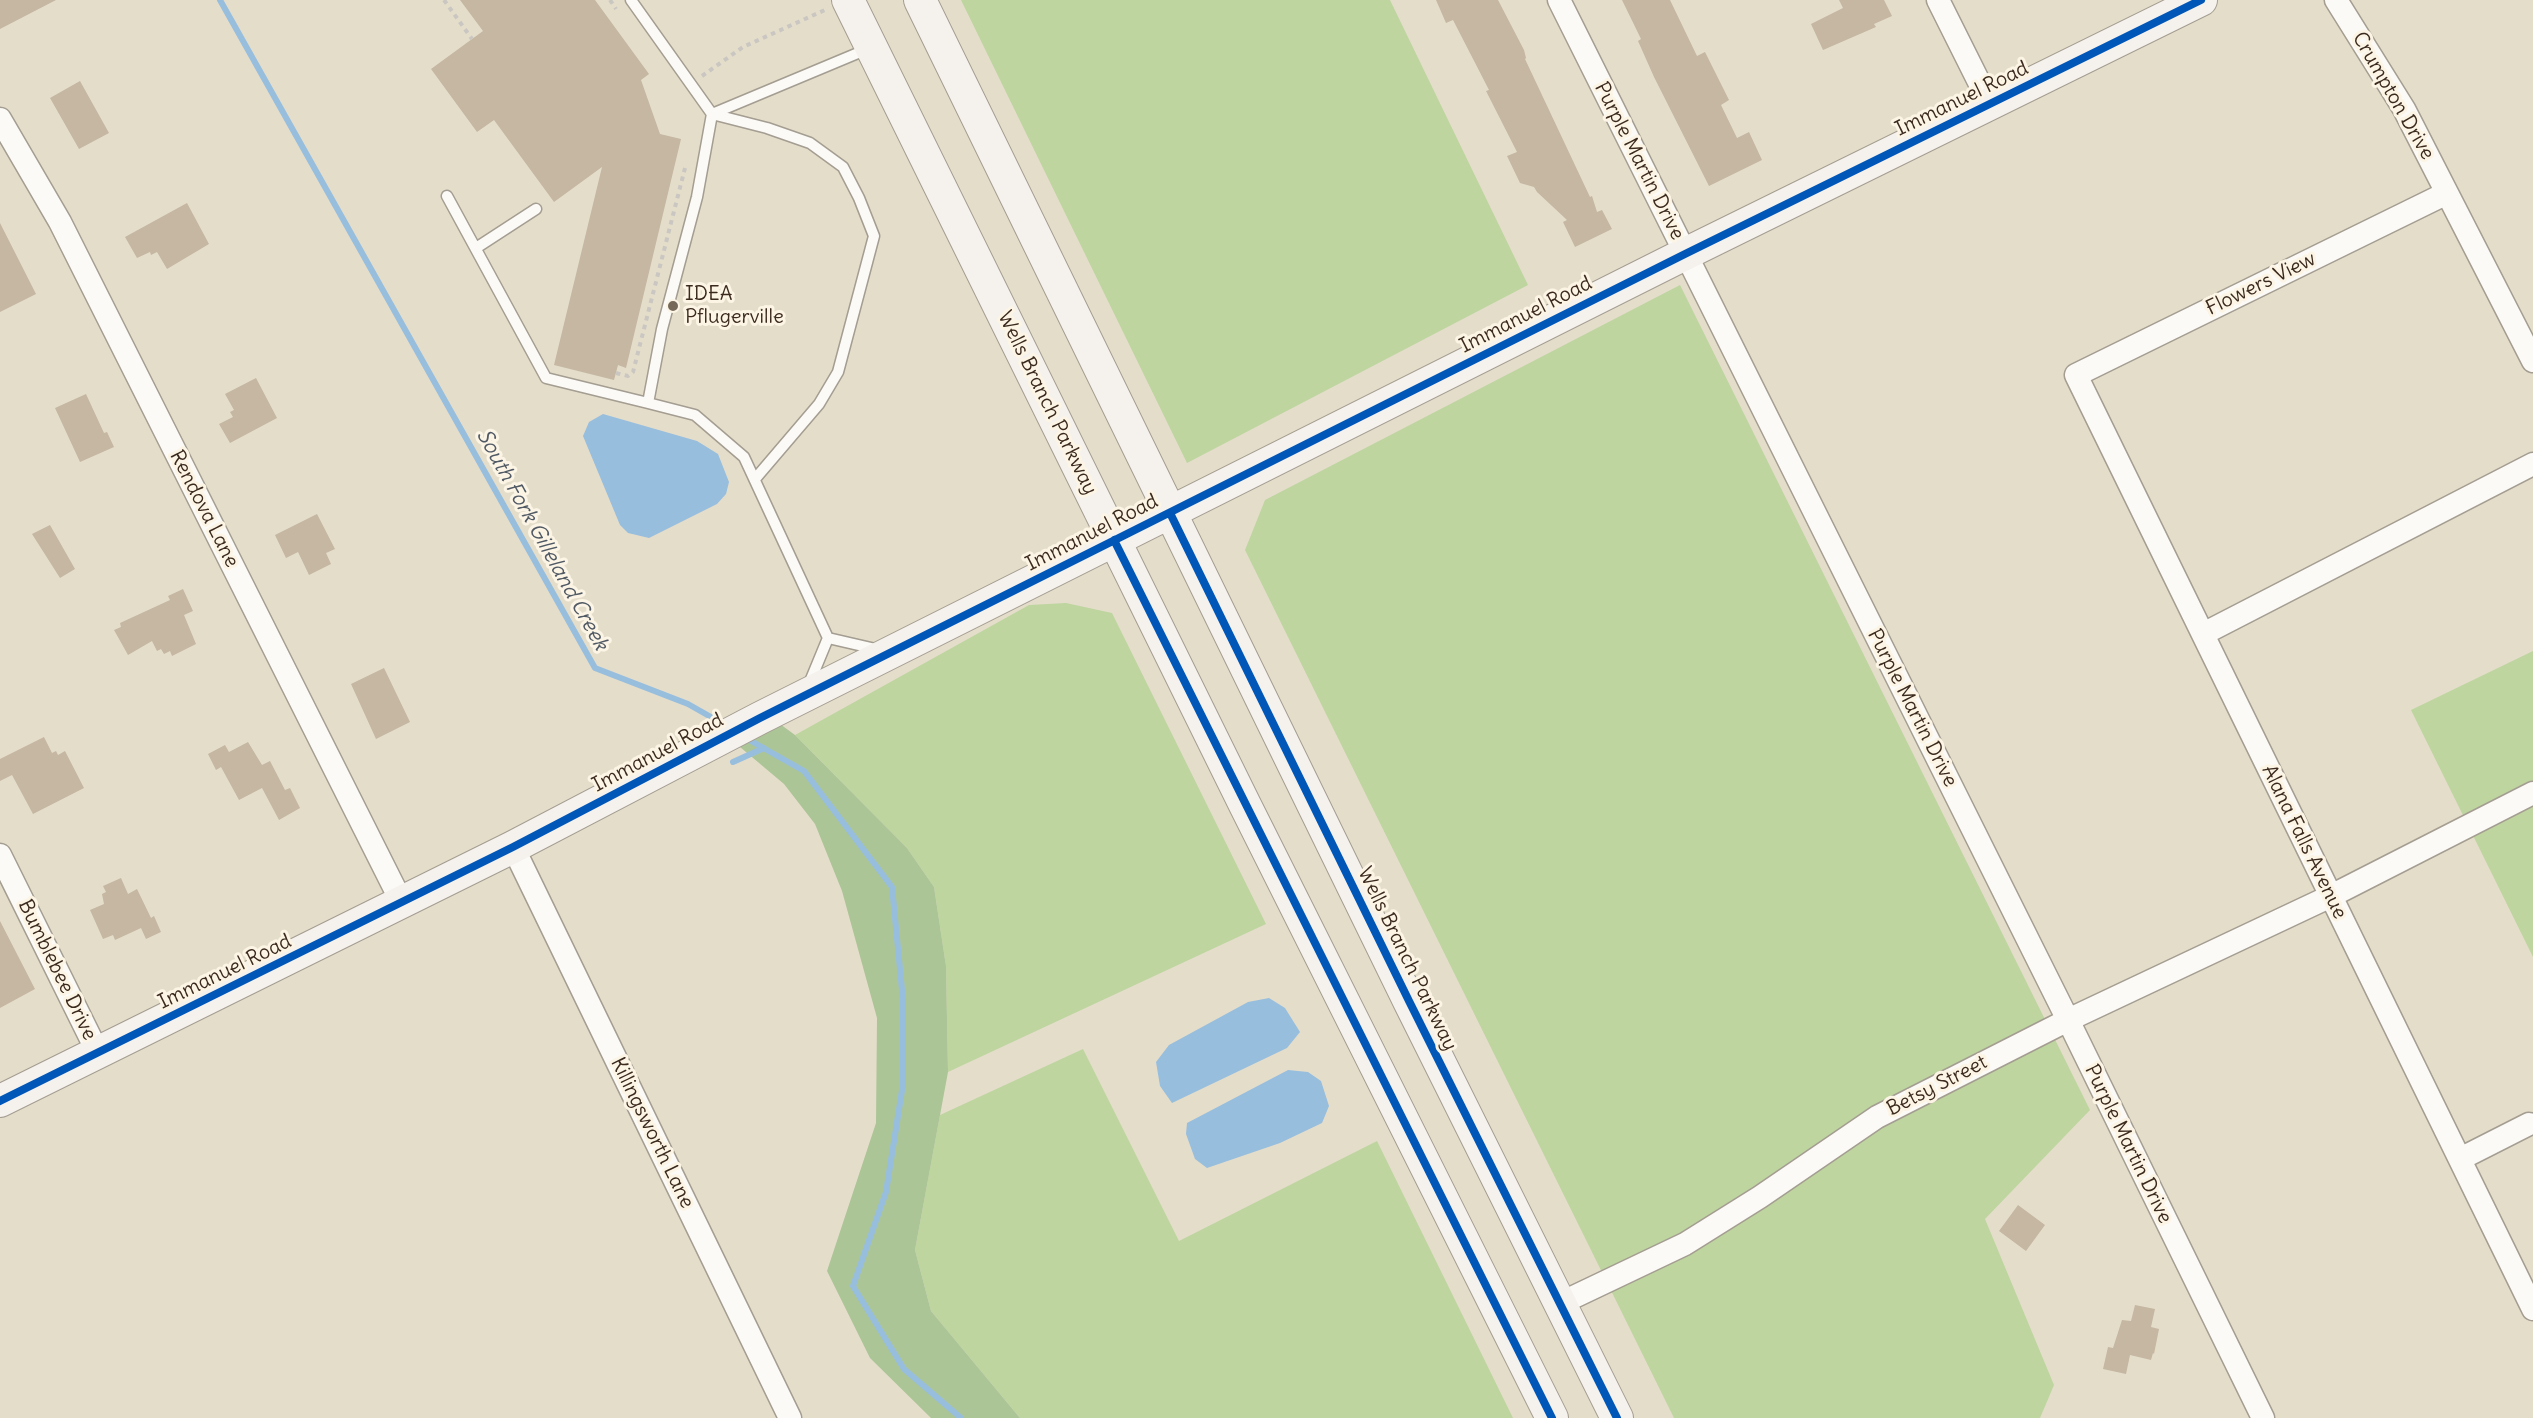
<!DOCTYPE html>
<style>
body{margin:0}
canvas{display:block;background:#e4ddca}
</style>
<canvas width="2533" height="1418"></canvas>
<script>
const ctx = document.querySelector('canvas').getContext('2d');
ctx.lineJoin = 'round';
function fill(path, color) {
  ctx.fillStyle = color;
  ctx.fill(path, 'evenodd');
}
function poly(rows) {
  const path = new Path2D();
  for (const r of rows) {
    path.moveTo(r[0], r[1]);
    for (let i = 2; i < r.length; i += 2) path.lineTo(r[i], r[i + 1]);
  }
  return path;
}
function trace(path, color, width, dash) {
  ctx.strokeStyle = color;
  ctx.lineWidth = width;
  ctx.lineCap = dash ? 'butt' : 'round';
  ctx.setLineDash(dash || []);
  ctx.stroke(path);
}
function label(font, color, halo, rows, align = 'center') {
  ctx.font = font + ' Delius,sans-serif';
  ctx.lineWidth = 6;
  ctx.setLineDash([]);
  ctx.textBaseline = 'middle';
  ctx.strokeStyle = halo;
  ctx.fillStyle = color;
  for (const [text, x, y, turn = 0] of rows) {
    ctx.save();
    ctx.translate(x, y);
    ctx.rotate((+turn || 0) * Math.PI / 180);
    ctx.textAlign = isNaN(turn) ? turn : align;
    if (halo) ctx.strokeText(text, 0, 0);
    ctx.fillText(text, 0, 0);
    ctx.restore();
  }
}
const green = poly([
 [961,0,1390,0,1528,285,1187,463],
 [1680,285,2090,1110,1985,1219,2054,1385,2040,1418,1674,1418,1245,550,1265,500],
 [1066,603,1112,613,1266,924,948,1072,946,966,934,887,907,848,795,735,1029,605],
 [2533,651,2533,957,2411,710],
 [1083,1049,1179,1241,1377,1141,1513,1418,1020,1418,931,1311,915,1250,940,1115]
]);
const forest = poly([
 [780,724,795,735,907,848,934,887,946,966,948,1072,915,1250,931,1311,1020,1418,931,1418,870,1358,827,1271,876,1123,877,1018,842,891,815,824,784,784,740,747]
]);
const water = poly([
 [603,414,697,441,718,454,729,482,726,494,717,504,649,538,628,533,620,525,583,436,589,422],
 [1269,998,1285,1008,1300,1032,1287,1048,1172,1103,1160,1086,1156,1062,1169,1045,1248,1002],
 [1288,1070,1308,1072,1321,1081,1329,1106,1322,1123,1280,1143,1207,1168,1195,1159,1186,1134,1187,1123]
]);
const stream = poly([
 [220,0,595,668,688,704,725,725],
 [744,737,804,771,892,887,903,1000,903,1084,886,1192,853,1286,904,1369,961,1418],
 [733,762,764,748]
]);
const building = poly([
 [0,0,56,0,0,29],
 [460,0,595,0,649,74,641,80,660,134,681,139,626,368,618,365,614,380,554,365,602,167,554,202,494,120,477,132,431,69,483,31],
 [1436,0,1498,0,1524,50,1526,58,1525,59,1590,197,1592,196,1597,212,1602,210,1612,229,1575,247,1563,222,1567,220,1537,192,1534,187,1520,183,1507,156,1517,152,1486,91,1489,90,1453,20,1446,23],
 [1622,0,1670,0,1697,56,1705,52,1729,100,1721,105,1737,138,1749,132,1762,160,1709,186,1654,77,1638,41,1641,39],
 [1839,0,1884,0,1892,16,1874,24,1876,27,1823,50,1811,24,1843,8],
 [80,81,109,133,79,149,50,98],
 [187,203,209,244,167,269,157,252,151,255,150,252,137,258,125,237],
 [0,223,36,294,0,312],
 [256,378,277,418,230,443,219,424,233,417,230,412,234,410,225,394],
 [86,394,104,433,107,432,114,447,80,462,55,408],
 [317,514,335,549,326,553,331,564,309,575,298,552,286,558,275,535],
 [50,525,75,569,60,578,32,534],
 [183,589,193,611,184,615,196,644,172,656,170,651,164,654,161,649,157,651,152,641,128,655,114,630,121,627,120,623,170,600,168,596],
 [384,668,410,722,376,739,351,684],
 [44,737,52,753,56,751,58,755,65,751,84,788,33,814,12,775,0,781,0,759],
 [248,742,262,765,270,761,285,790,290,788,300,808,279,820,262,788,239,800,221,767,216,770,208,754,225,745,229,752],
 [121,878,128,894,137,889,151,918,154,916,161,932,146,939,141,928,115,940,113,935,103,939,90,910,104,904,102,894,106,892,103,886],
 [0,921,35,989,0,1008],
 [2018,1205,2045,1225,2026,1251,1999,1231],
 [2135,1305,2155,1309,2151,1327,2159,1329,2154,1354,2153,1353,2151,1360,2130,1355,2126,1374,2103,1369,2108,1347,2113,1348,2122,1320,2131,1321]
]);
const path = poly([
 [444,0,472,39],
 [610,0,616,9],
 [702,76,743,47,827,9],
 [616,373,628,376,633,372,685,168]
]);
const lane = poly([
 [631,0,712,114,870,48],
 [447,196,546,378,648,403],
 [476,248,536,209],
 [755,479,819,404,838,372,874,236,859,198,843,167,810,143,767,128,712,114,697,197,662,329,648,403,695,415,744,457,828,638,809,684],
 [828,638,880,650]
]);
const street = poly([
 [1559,0,2068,1020,2263,1418],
 [1938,0,1990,104],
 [2336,0,2404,109,2533,361],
 [0,119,60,222,402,903],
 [2447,193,2076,375,2533,1309],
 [2203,634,2533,464],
 [513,847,790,1418],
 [0,855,98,1053],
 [2460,1159,2529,1124],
 [1559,1304,1685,1244,1760,1197,1877,1117,2068,1020,2331,896,2533,793]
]);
const secondary = poly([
 [848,0,1245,805,1552,1418],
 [920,0,1409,1001,1617,1418],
 [0,1101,513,847,760,718,1685,254,2201,0]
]);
const cycleway = poly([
 [1170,513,1409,1001,1617,1418],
 [1114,540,1552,1418],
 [0,1101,513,847,760,718,1685,254,2201,0]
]);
const markers = [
 [673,306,6,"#76695a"]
];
const streetNames = [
 ["Crumpton Drive",2393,96,60],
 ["Immanuel Road",1962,99,-26],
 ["Purple Martin Drive",1639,161,63],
 ["Flowers View",2261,284,-26],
 ["Immanuel Road",1526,315,-27],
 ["Wells Branch Parkway",1047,403,64],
 ["Rendova Lane",204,509,63],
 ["Immanuel Road",1092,533,-27],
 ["Purple Martin Drive",1912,708,63],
 ["Immanuel Road",658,753,-28],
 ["Alana Falls Avenue",2304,842,64],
 ["Wells Branch Parkway",1407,959,64],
 ["Bumblebee Drive",57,970,64],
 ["Immanuel Road",225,972,-26],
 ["Betsy Street",1937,1086,-27],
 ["Killingsworth Lane",652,1133,64],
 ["Purple Martin Drive",2128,1144,64]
];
const poiNames = [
 ["IDEA",685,294],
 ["Pflugerville",685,317]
];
const waterNames = [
 ["South Fork Gilleland Creek",542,540,61]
];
fill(green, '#bed5a0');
fill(forest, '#acc597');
fill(water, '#98bede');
trace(stream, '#98bede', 6);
fill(building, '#c5b7a2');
trace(lane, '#a49d91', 13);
trace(street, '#a49d91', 25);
trace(secondary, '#a49d91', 34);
trace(path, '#cac7c2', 4, [4.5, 4.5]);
trace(lane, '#fbfaf7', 10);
trace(street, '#fbfaf7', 22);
trace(secondary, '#f5f1ed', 32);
trace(cycleway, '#0057b8', 8);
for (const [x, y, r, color] of markers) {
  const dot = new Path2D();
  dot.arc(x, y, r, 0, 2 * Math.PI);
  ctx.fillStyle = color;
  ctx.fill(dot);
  trace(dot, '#fcf5e5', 2);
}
label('20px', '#3b2a1e', '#fcf5e5', streetNames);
label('20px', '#3b2a1e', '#fcf5e5', poiNames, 'left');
label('italic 21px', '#505964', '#fcf5e5', waterNames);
</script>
